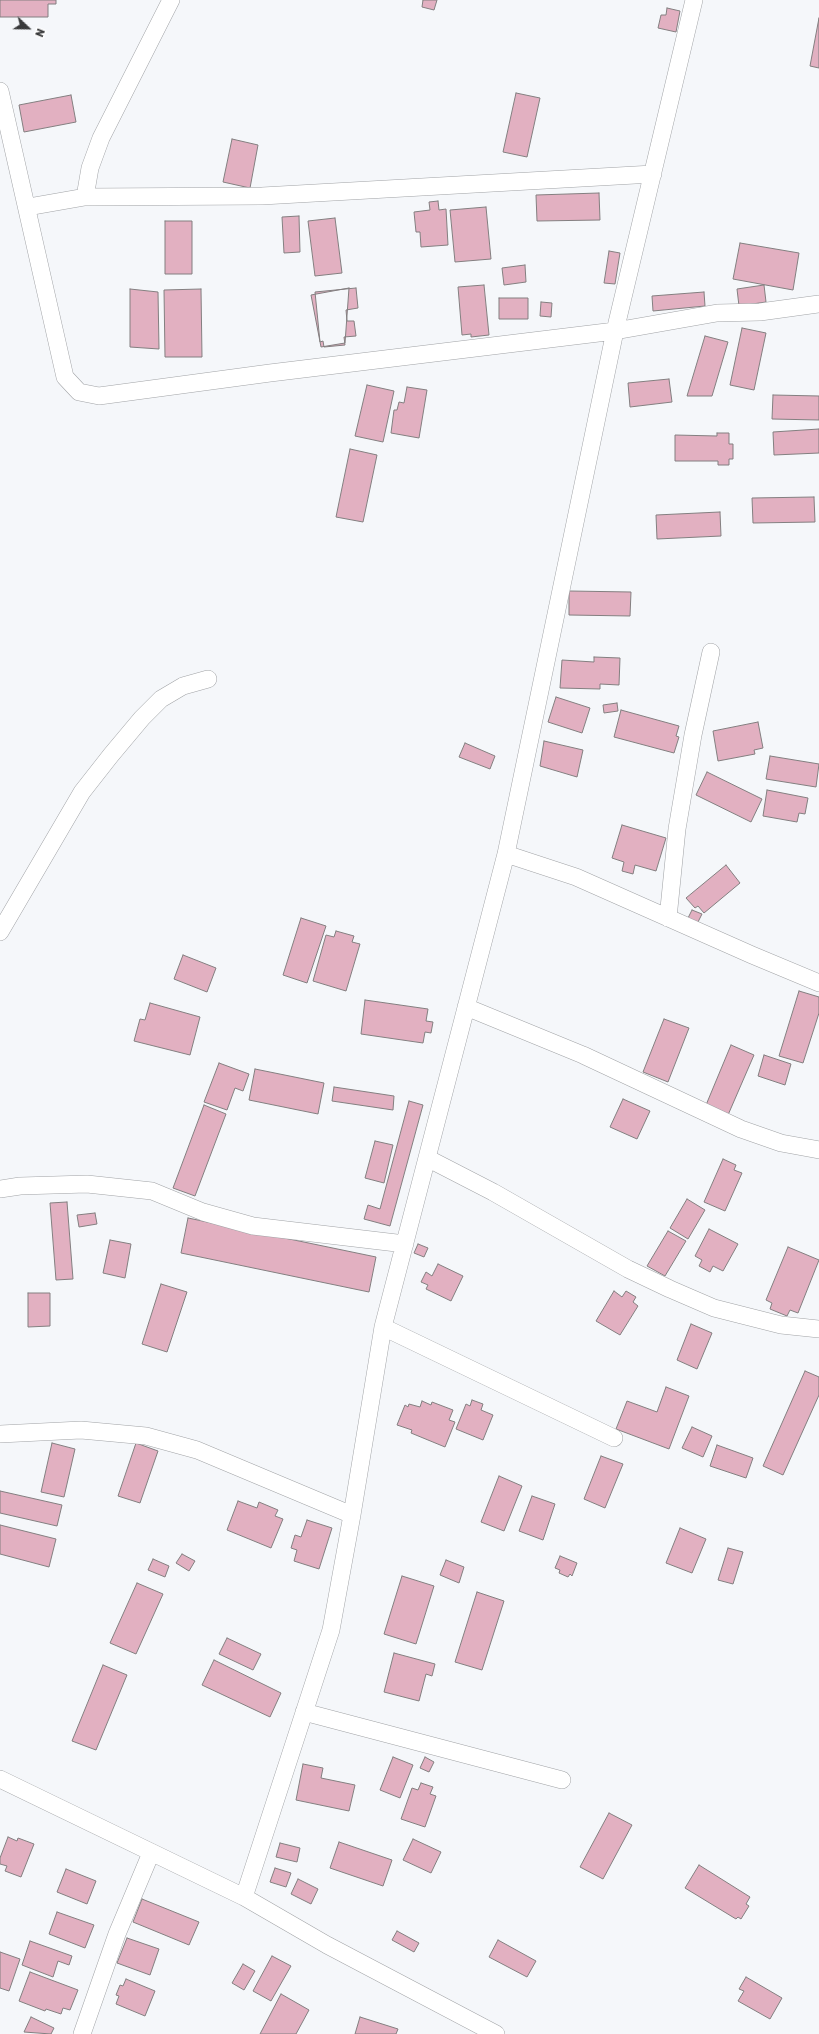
<!DOCTYPE html>
<style>
body{margin:0}
#map{position:relative;width:819px;height:2034px;overflow:hidden;background:#f5f7fa;font-family:Rubik,sans-serif}
canvas{display:block}
.north{position:absolute;left:8px;top:8px;width:40px;height:40px;-webkit-text-stroke:3px #fff;paint-order:stroke;rotate:112deg;font-size:11px;font-weight:700;line-height:16px;text-align:center;color:#38393a}
.north::after{content:'';display:block;margin:auto;width:14px;height:18px;background:#38393a;clip-path:polygon(50% 0,100% 100%,50% 72%,0 100%)}
</style>
<div id="map">
<canvas width="819" height="2034"></canvas>
<div class="north">N</div>
</div>
<script>
const ctx = document.querySelector('canvas').getContext('2d');
ctx.lineJoin = 'round';
function fill(path, color) {
  ctx.fillStyle = color;
  ctx.fill(path, 'evenodd');
}
function poly(rows) {
  const path = new Path2D();
  for (const r of rows) {
    path.moveTo(r[0], r[1]);
    for (let i = 2; i < r.length; i += 2) path.lineTo(r[i], r[i + 1]);
  }
  return path;
}
function trace(path, color, width, dash) {
  ctx.strokeStyle = color;
  ctx.lineWidth = width;
  ctx.lineCap = dash ? 'butt' : 'round';
  ctx.setLineDash(dash || []);
  ctx.stroke(path);
}
const building = poly([
 [0,0,56,0,56,4,48,4,48,17,0,17,0,0],
 [423,0,437,0,434,10,422,7,423,0],
 [667,8,680,11,676,32,658,28,661,15,666,15,667,8],
 [819,18,819,68,810,66,819,18],
 [516,93,540,98,527,157,503,152,516,93],
 [71,95,76,122,24,132,19,105,71,95],
 [232,139,258,145,250,188,223,182,232,139],
 [599,193,600,220,537,221,536,195,599,193],
 [438,201,439,210,446,209,448,245,421,247,420,232,416,232,414,212,430,210,429,202,438,201],
 [486,207,491,259,455,262,450,210,486,207],
 [299,216,300,252,284,253,282,217,299,216],
 [335,218,342,273,315,276,308,221,335,218],
 [165,221,192,221,192,274,165,274,165,221],
 [740,243,799,253,793,290,733,279,740,243],
 [609,251,620,253,615,284,604,283,609,251],
 [525,265,526,282,504,285,502,268,525,265],
 [484,285,489,335,471,337,471,334,462,335,458,287,484,285],
 [764,285,766,302,739,306,737,289,764,285],
 [349,288,345,343,321,347,311,295,349,288],
 [356,288,358,308,346,310,347,321,354,321,356,336,344,337,345,345,324,347,323,341,320,342,315,292,356,288],
 [130,289,158,292,159,349,130,347,130,289],
 [201,289,202,357,165,357,164,290,201,289],
 [704,292,705,306,653,311,652,296,704,292],
 [499,298,528,298,528,319,499,319,499,298],
 [541,302,552,303,551,317,540,316,541,302],
 [742,328,766,333,754,390,730,385,742,328],
 [705,336,728,342,712,396,687,396,705,336],
 [669,379,672,402,630,407,628,383,669,379],
 [367,385,394,391,383,442,355,436,367,385],
 [407,387,427,390,419,438,391,433,394,410,397,410,399,402,404,403,407,387],
 [773,395,819,396,819,420,772,419,773,395],
 [819,429,819,453,774,455,773,432,819,429],
 [717,433,729,433,729,444,733,444,733,459,729,459,729,465,718,465,718,461,675,461,675,435,717,436,717,433],
 [350,449,377,455,363,522,336,517,350,449],
 [814,497,815,522,753,523,752,498,814,497],
 [720,512,721,536,657,539,656,515,720,512],
 [569,591,631,592,630,616,569,615,569,591],
 [594,657,620,658,619,685,600,684,600,689,560,688,562,660,594,662,594,657],
 [556,697,590,708,582,733,548,722,556,697],
 [617,703,618,711,604,713,603,705,617,703],
 [621,710,679,726,676,736,679,737,674,753,614,737,621,710],
 [758,722,763,748,754,750,755,754,718,761,713,731,758,722],
 [544,741,583,750,577,777,540,766,544,741],
 [465,743,495,756,490,769,459,757,465,743],
 [770,756,819,764,816,787,766,779,770,756],
 [707,772,762,799,751,822,696,795,707,772],
 [767,790,808,798,805,814,799,813,797,822,763,816,767,790],
 [622,825,666,838,656,871,635,865,633,874,622,871,624,862,612,858,622,825],
 [726,865,740,883,704,913,698,906,695,908,686,898,726,865],
 [692,910,702,914,696,926,686,922,692,910],
 [301,918,326,926,307,983,283,975,301,918],
 [336,931,354,936,352,942,360,944,346,991,313,981,326,935,334,937,336,931],
 [183,955,216,968,207,992,174,979,183,955],
 [799,991,819,997,819,1013,803,1063,779,1056,799,991],
 [365,1000,428,1009,426,1021,433,1022,431,1033,425,1032,423,1043,361,1034,365,1000],
 [150,1003,200,1017,190,1055,134,1041,140,1019,145,1020,150,1003],
 [664,1019,689,1028,668,1082,643,1072,664,1019],
 [731,1045,754,1055,728,1115,706,1105,731,1045],
 [764,1055,791,1064,785,1085,758,1076,764,1055],
 [219,1063,249,1074,243,1091,235,1088,227,1110,204,1102,219,1063],
 [255,1069,324,1083,318,1114,249,1100,255,1069],
 [334,1087,394,1096,393,1110,332,1101,334,1087],
 [623,1099,650,1111,637,1139,610,1127,623,1099],
 [409,1101,423,1105,390,1226,364,1219,368,1205,380,1209,409,1101],
 [204,1105,226,1114,195,1196,173,1188,204,1105],
 [375,1141,393,1145,384,1183,365,1178,375,1141],
 [723,1159,736,1165,734,1170,742,1173,725,1211,704,1202,723,1159],
 [687,1199,705,1210,688,1239,670,1228,687,1199],
 [67,1202,73,1279,56,1280,50,1203,67,1202],
 [95,1213,97,1224,79,1227,77,1215,95,1213],
 [188,1218,376,1257,369,1292,181,1253,188,1218],
 [709,1229,738,1244,723,1271,713,1266,710,1272,699,1266,702,1260,695,1256,709,1229],
 [668,1231,686,1241,665,1276,647,1266,668,1231],
 [110,1240,131,1244,125,1278,103,1273,110,1240],
 [418,1244,428,1248,424,1257,414,1253,418,1244],
 [788,1247,819,1260,798,1313,790,1310,787,1316,770,1309,772,1303,766,1300,788,1247],
 [438,1264,463,1276,451,1301,426,1289,428,1285,421,1282,426,1272,432,1276,438,1264],
 [161,1284,187,1292,167,1352,142,1344,161,1284],
 [614,1291,622,1297,626,1291,636,1297,633,1302,638,1306,620,1335,596,1321,614,1291],
 [28,1293,50,1293,50,1326,28,1327,28,1293],
 [691,1324,712,1333,697,1369,677,1360,691,1324],
 [805,1371,819,1377,819,1395,783,1475,763,1466,805,1371],
 [666,1387,689,1396,669,1449,616,1429,627,1401,657,1412,666,1387],
 [472,1400,483,1404,481,1410,493,1415,483,1440,456,1429,466,1404,470,1406,472,1400],
 [422,1401,431,1405,432,1402,453,1410,449,1420,455,1422,445,1447,411,1433,412,1430,397,1425,405,1405,408,1407,409,1404,420,1407,422,1401],
 [692,1427,712,1436,703,1457,682,1448,692,1427],
 [52,1443,75,1449,64,1497,41,1492,52,1443],
 [136,1443,158,1451,140,1503,118,1496,136,1443],
 [717,1445,753,1458,746,1478,710,1466,717,1445],
 [601,1456,623,1464,605,1508,584,1499,601,1456],
 [499,1476,522,1486,504,1531,481,1522,499,1476],
 [0,1491,62,1505,57,1526,0,1513,0,1491],
 [532,1496,555,1504,543,1540,519,1531,532,1496],
 [238,1501,257,1508,259,1502,278,1510,275,1516,283,1519,271,1548,227,1530,238,1501],
 [307,1520,332,1528,319,1569,294,1561,297,1550,291,1548,295,1535,301,1537,307,1520],
 [0,1525,56,1539,49,1567,0,1554,0,1525],
 [680,1528,706,1539,692,1573,666,1563,680,1528],
 [728,1548,743,1552,733,1584,718,1580,728,1548],
 [182,1554,195,1561,189,1571,176,1563,182,1554],
 [560,1556,577,1563,572,1576,570,1574,568,1577,559,1573,560,1570,555,1568,560,1556],
 [153,1559,169,1566,165,1577,148,1570,153,1559],
 [446,1560,464,1567,459,1583,440,1575,446,1560],
 [402,1576,434,1586,416,1644,384,1634,402,1576],
 [137,1583,163,1594,136,1654,110,1643,137,1583],
 [477,1592,504,1601,482,1670,455,1662,477,1592],
 [227,1638,261,1654,253,1670,219,1654,227,1638],
 [394,1653,435,1664,432,1676,426,1674,419,1701,384,1692,394,1653],
 [214,1660,281,1693,270,1717,202,1685,214,1660],
 [103,1665,127,1675,96,1750,72,1741,103,1665],
 [393,1757,413,1765,400,1798,380,1790,393,1757],
 [425,1757,434,1762,429,1772,420,1768,425,1757],
 [303,1764,323,1768,321,1778,355,1785,349,1811,296,1800,303,1764],
 [421,1783,433,1787,430,1794,436,1796,425,1827,401,1819,412,1788,418,1790,421,1783],
 [609,1813,632,1825,603,1879,580,1867,609,1813],
 [8,1837,17,1841,18,1838,34,1844,21,1877,5,1871,7,1866,0,1864,0,1858,8,1837],
 [413,1839,441,1852,431,1873,403,1860,413,1839],
 [339,1842,392,1860,383,1886,330,1868,339,1842],
 [280,1843,300,1848,297,1862,276,1857,280,1843],
 [699,1865,750,1897,746,1904,749,1906,741,1919,738,1917,736,1919,685,1888,699,1865],
 [275,1868,291,1873,286,1887,270,1882,275,1868],
 [66,1869,96,1881,87,1904,57,1892,66,1869],
 [298,1879,318,1889,311,1904,291,1894,298,1879],
 [142,1899,199,1922,189,1945,133,1922,142,1899],
 [57,1912,94,1925,85,1948,49,1934,57,1912],
 [397,1931,419,1943,414,1952,392,1940,397,1931],
 [127,1938,159,1949,150,1975,117,1963,127,1938],
 [498,1940,536,1961,527,1977,489,1957,498,1940],
 [30,1941,72,1956,69,1965,58,1961,53,1977,22,1965,30,1941],
 [0,1952,20,1959,9,1991,0,1988,0,1952],
 [272,1956,291,1966,271,2001,253,1991,272,1956],
 [243,1964,255,1971,244,1990,232,1983,243,1964],
 [30,1972,78,1990,70,2010,63,2008,61,2014,46,2009,45,2011,19,2001,30,1972],
 [746,1977,782,1998,770,2019,738,2001,744,1991,739,1989,746,1977],
 [126,1979,155,1991,145,2016,116,2004,119,1996,116,1995,120,1985,123,1986,126,1979],
 [281,1994,309,2010,296,2034,260,2034,281,1994],
 [31,2017,54,2028,51,2034,24,2032,31,2017],
 [360,2017,398,2029,396,2034,355,2034,360,2017]
]);
const street = poly([
 [0,91,65,377,79,392,99,396,270,373,615,331,717,313,760,312,819,304],
 [85,197,90,168,101,138,171,0],
 [28,207,85,197,262,196,653,174],
 [506,854,576,877,752,955,819,983],
 [668,918,677,829,693,735,711,652],
 [0,932,82,792,111,755,142,718,161,699,183,686,208,679],
 [466,1007,583,1055,741,1129,781,1143,819,1150],
 [427,1158,493,1192,628,1269,670,1289,714,1308,781,1325,819,1329],
 [0,1189,20,1186,87,1184,152,1191,203,1212,253,1226,405,1244],
 [383,1327,614,1438],
 [0,1434,81,1430,146,1436,197,1450,352,1515],
 [304,1712,562,1780],
 [0,1779,244,1897,327,1945,496,2034],
 [244,1897,331,1630,352,1515,383,1327,506,854,615,331,694,0],
 [82,2034,117,1934,151,1853]
]);
fill(building, '#e2b0c1');
trace(building, '#837f80', 1);
trace(street, '#a1a3a6', 18);
trace(street, '#fff', 17);
</script>
